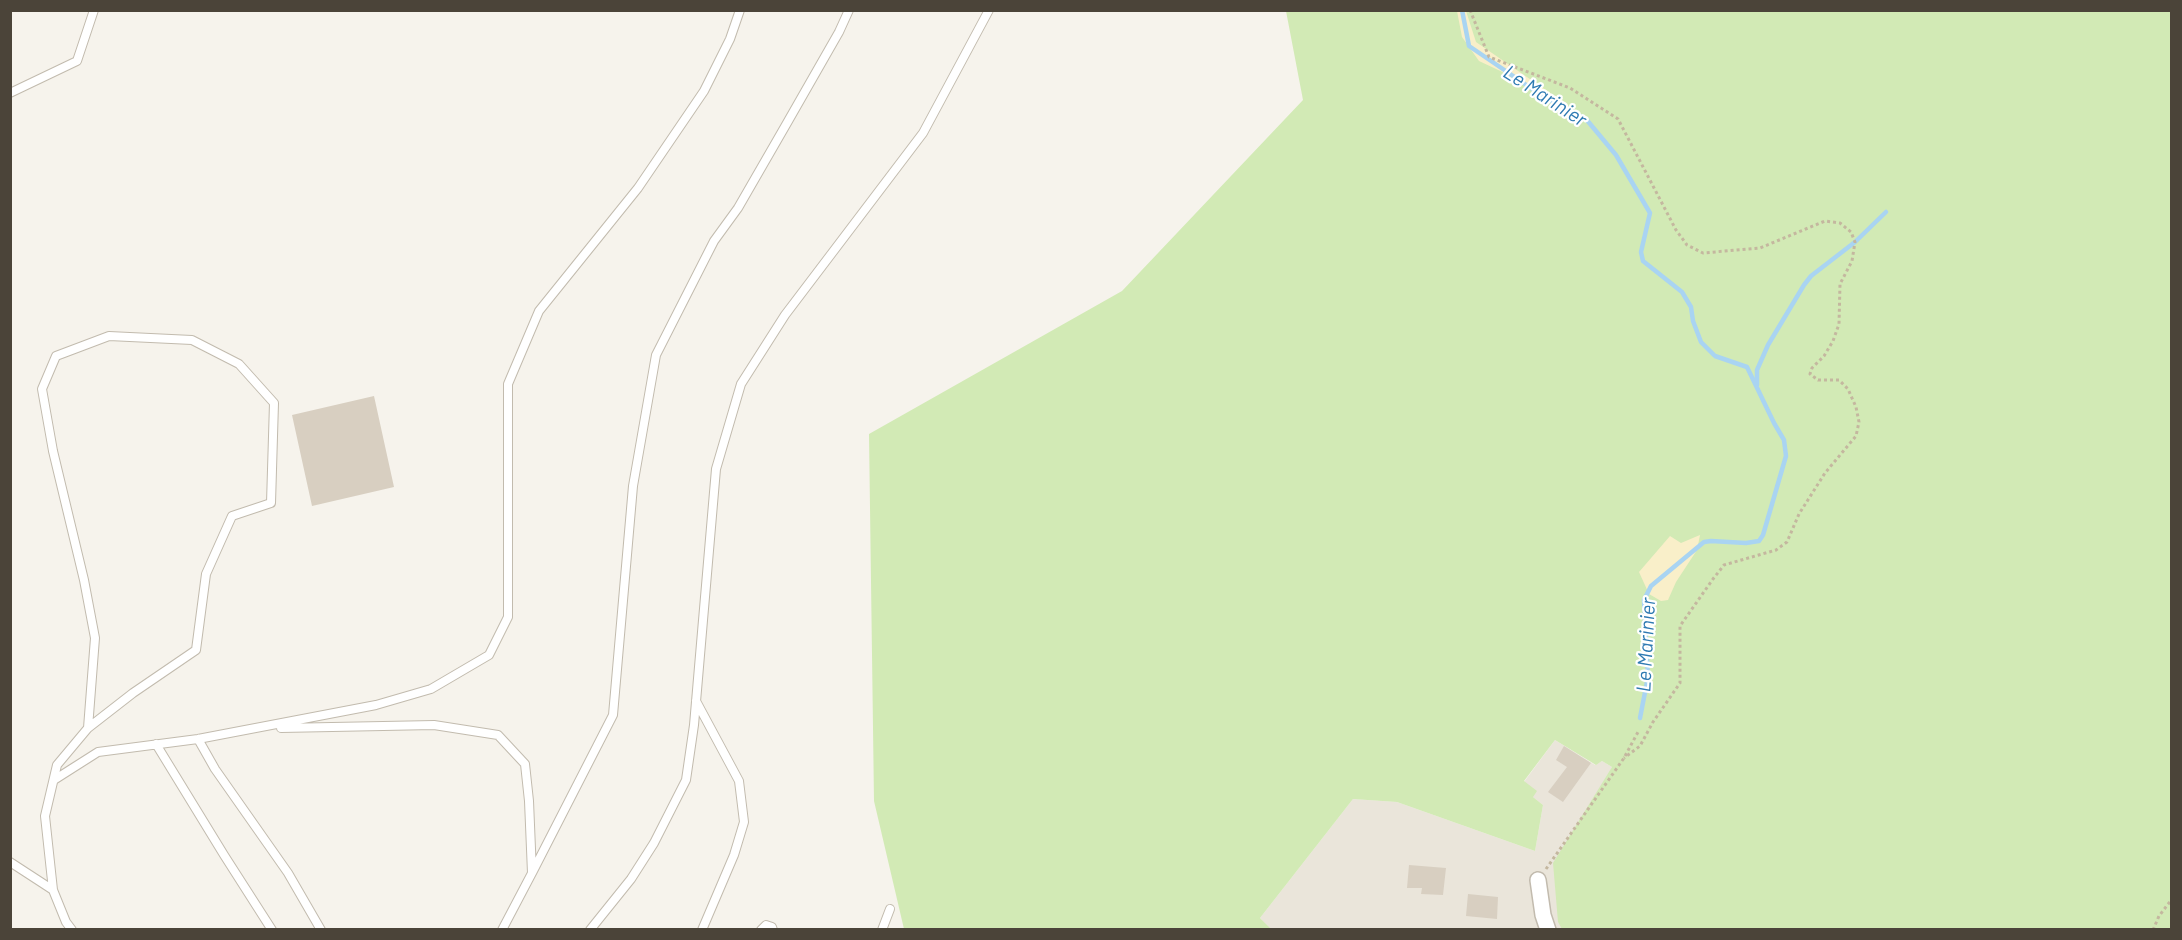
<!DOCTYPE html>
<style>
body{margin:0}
#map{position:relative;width:2182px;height:940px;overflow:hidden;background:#f6f3ec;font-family:Barlow,sans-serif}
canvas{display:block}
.frame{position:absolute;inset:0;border:12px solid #4b4439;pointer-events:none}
</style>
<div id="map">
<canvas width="2182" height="940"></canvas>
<div class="frame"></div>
</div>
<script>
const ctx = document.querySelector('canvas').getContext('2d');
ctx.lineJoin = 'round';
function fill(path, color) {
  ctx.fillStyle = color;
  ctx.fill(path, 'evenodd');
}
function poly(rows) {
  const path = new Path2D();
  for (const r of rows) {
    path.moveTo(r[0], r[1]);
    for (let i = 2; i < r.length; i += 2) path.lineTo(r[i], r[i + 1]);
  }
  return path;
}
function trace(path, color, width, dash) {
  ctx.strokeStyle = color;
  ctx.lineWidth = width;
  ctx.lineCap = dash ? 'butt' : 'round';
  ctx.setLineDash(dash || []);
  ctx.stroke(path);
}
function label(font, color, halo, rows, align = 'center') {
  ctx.font = font + ' Barlow,sans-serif';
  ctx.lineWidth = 4.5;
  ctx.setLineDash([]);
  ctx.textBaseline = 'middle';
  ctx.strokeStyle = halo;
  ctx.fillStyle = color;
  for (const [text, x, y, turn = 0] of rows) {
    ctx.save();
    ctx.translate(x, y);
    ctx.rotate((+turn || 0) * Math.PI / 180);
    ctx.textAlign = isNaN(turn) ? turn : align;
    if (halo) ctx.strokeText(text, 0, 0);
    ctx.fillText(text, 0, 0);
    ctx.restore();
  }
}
const residential = poly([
 [1555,740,1595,765,1602,761,1612,767,1563,929,1271,930,1260,918,1353,799,1397,802,1535,851,1543,805,1533,797,1524,782]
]);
const green = poly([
 [1286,11,2171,11,2171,929,1562,929,1558,922,1553,863,1612,767,1602,761,1596,765,1555,740,1524,781,1537,791,1533,797,1543,805,1535,851,1397,802,1353,799,1260,918,1271,929,904,929,874,801,869,434,1122,291,1303,100]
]);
const sand = poly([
 [1457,11,1466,11,1476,42,1556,97,1479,61,1462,37],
 [1700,535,1697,550,1676,582,1668,600,1661,601,1649,594,1639,572,1670,536,1681,543]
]);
const stream = poly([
 [1462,10,1469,46,1544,97,1586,119,1616,155,1650,213,1641,252,1643,261,1682,292,1691,307,1693,321,1701,342,1715,356,1747,367,1774,423,1784,440,1786,456,1763,535,1759,541,1746,543,1711,541,1704,542,1651,586,1644,600,1648,677,1640,718],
 [1757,385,1757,370,1768,345,1804,285,1811,276,1855,242,1886,212]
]);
const building = poly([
 [374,396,394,487,312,506,292,415],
 [1564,746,1591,763,1563,802,1548,792,1567,767,1556,760],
 [1409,865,1446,868,1443,895,1421,894,1422,888,1407,888],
 [1468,894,1498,897,1497,919,1466,916]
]);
const path = poly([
 [1470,10,1489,57,1570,88,1618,119,1676,230,1687,245,1703,253,1760,248,1825,221,1840,223,1851,232,1855,242,1852,261,1840,284,1839,324,1833,341,1824,356,1812,368,1810,374,1818,380,1839,380,1848,389,1856,407,1859,422,1856,436,1825,473,1799,514,1787,542,1776,550,1724,565,1713,579,1680,626,1680,683,1653,722,1640,746,1624,758],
 [1546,869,1624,758,1638,732],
 [2153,930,2159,916,2172,899]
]);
const lane = poly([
 [10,93,77,61,94,10],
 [696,701,739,781,744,822,734,855,702,930],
 [281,728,434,725,498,735,525,764,529,801,532,873,502,930],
 [198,739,215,769,288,873,321,930],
 [156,744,224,855,272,930],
 [54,780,98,752,198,739,376,705,431,689,489,655,508,617,508,384,539,311,638,188,704,91,730,39,740,10],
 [10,862,53,890],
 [532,873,613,715,633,486,656,355,714,241,738,208,787,123,839,32,849,10],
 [72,930,66,922,53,890,45,816,57,765,88,728,133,693,196,650,206,574,232,516,271,503,274,403,239,364,192,340,109,336,56,356,42,389,53,451,84,580,95,638,88,728],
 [590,930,631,879,654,843,686,780,694,725,716,469,741,384,785,315,923,133,989,10],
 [761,930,766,925,772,927,773,930],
 [882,930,890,909]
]);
const street = poly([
 [1538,880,1543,915,1548,930]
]);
const waterNames = [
 ["Le Marinier",1545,96,33],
 ["Le Marinier",1646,645,-87]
];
fill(residential, '#eae5da');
fill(green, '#d2eab5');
fill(sand, '#f9efc9');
trace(stream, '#a9d4f2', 4.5);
fill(building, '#d8cfc1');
trace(lane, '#c2bbae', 10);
trace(street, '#c2bbae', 18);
trace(path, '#c4b79f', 3, [3, 3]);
trace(lane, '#fff', 8);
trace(street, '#fff', 15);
label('italic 20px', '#2e7ab2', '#fff', waterNames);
</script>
